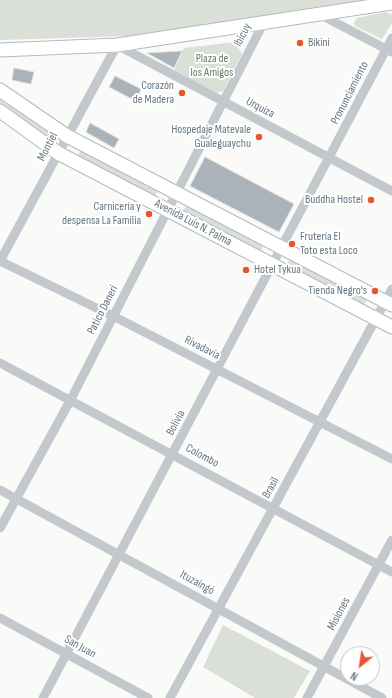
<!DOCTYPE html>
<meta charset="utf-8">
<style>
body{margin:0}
#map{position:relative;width:392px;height:698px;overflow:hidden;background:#fafaf8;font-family:"Sofia Sans Condensed",sans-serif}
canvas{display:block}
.north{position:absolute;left:340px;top:646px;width:40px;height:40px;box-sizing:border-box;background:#fff;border:1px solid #c1c8cd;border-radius:50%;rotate:210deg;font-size:11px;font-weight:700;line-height:16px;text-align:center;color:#657683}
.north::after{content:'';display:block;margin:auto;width:14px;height:18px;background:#e4572e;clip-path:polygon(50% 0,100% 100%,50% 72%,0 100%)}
</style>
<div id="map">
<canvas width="392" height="698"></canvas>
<div class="north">N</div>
</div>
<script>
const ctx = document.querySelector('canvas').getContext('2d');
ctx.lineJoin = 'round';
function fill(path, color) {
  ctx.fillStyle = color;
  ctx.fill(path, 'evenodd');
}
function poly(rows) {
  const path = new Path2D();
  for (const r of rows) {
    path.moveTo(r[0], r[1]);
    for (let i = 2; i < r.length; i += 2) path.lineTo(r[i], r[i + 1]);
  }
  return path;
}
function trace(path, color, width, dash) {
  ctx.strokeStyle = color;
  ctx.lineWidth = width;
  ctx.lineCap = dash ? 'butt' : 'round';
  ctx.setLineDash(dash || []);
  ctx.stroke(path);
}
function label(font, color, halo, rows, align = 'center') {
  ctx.font = font + ' "Sofia Sans Condensed",sans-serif';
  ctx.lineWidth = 4;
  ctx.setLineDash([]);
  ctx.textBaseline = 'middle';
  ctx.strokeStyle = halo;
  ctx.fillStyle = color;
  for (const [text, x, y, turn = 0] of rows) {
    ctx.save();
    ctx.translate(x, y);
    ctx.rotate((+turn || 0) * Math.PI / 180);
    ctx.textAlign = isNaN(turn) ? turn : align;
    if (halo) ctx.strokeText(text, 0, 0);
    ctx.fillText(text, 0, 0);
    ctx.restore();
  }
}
const green = poly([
 [0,0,368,0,130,36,0,40],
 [386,12,392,15,392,23,382,39,355,26,354,22,357,18],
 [235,42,242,54,223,91,217,93,174,70,184,48],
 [0,95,59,139,55,145,0,105],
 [81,149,159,190,155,196,78,156],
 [187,205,264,245,260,252,183,211],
 [290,258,367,299,364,306,287,265],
 [223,625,310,671,294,698,255,698,203,667]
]);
const building = poly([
 [182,51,174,68,147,53,182,51],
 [14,68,34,72,31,84,12,80,14,68],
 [115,76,141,89,136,101,109,87,115,76],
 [90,123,119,139,114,148,86,132,90,123],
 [205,157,294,204,279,232,190,186,205,157]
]);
const minor = poly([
 [319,14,392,52],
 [0,261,117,45,392,191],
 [0,261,113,316,392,459],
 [0,363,392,572],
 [0,490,382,698],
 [0,528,70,401,264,22],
 [0,618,148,698],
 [43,698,392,38],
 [170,698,392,289],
 [307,698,392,540]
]);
const secondary = poly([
 [0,50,117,45,392,3],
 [0,90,67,136,392,305],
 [0,111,58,153,392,327]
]);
const markers = [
 [300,43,4,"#e4572e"],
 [182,93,4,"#e4572e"],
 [259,137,4,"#e4572e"],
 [371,200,4,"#e4572e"],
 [149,214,4,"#e4572e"],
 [292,244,4,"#e4572e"],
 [246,270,4,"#e4572e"],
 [375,291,4,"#e4572e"]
];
const streetNames = [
 ["Ibicuy",243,35,-63],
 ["Pronunciamiento",350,93,-63],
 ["Urquiza",260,108,28],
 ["Montiel",48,147,-62],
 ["Avenida Luis N. Palma",193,223,28],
 ["Patico Daneri",103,310,-63],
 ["Rivadavia",202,348,27],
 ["Bolivia",176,423,-62],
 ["Colombo",202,456,28],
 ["Brasil",271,488,-61],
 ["Ituzaingó",197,583,29],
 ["Misiones",339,614,-62],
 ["San Juan",80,647,29]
];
const poiNames = [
 ["Bikini",308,43,"left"],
 ["Corazón",174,86],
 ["de Madera",174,100],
 ["Hospedaje Matevale",251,130],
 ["Gualeguaychu",251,144],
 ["Buddha Hostel",363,200],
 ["Carnicería y",141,207],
 ["despensa La Familia",141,221],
 ["Frutería El",300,237,"left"],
 ["Toto esta Loco",300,251,"left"],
 ["Hotel Tykua",254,270,"left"],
 ["Tienda Negro's",367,291]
];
const parkNames = [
 ["Plaza de",212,59],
 ["los Amigos",212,73]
];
fill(green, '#dadfd7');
fill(building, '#aab3b9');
trace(building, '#dcdcda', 1);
trace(secondary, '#b3babf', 15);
trace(minor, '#c3c8cc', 9);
trace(secondary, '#fff', 13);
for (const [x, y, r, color] of markers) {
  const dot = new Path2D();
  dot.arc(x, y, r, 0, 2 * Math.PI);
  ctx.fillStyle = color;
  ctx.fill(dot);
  trace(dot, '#fff', 1.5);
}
label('12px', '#657683', '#fff', streetNames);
label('12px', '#657683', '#fff', poiNames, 'right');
label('12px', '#687a64', '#fff', parkNames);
</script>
